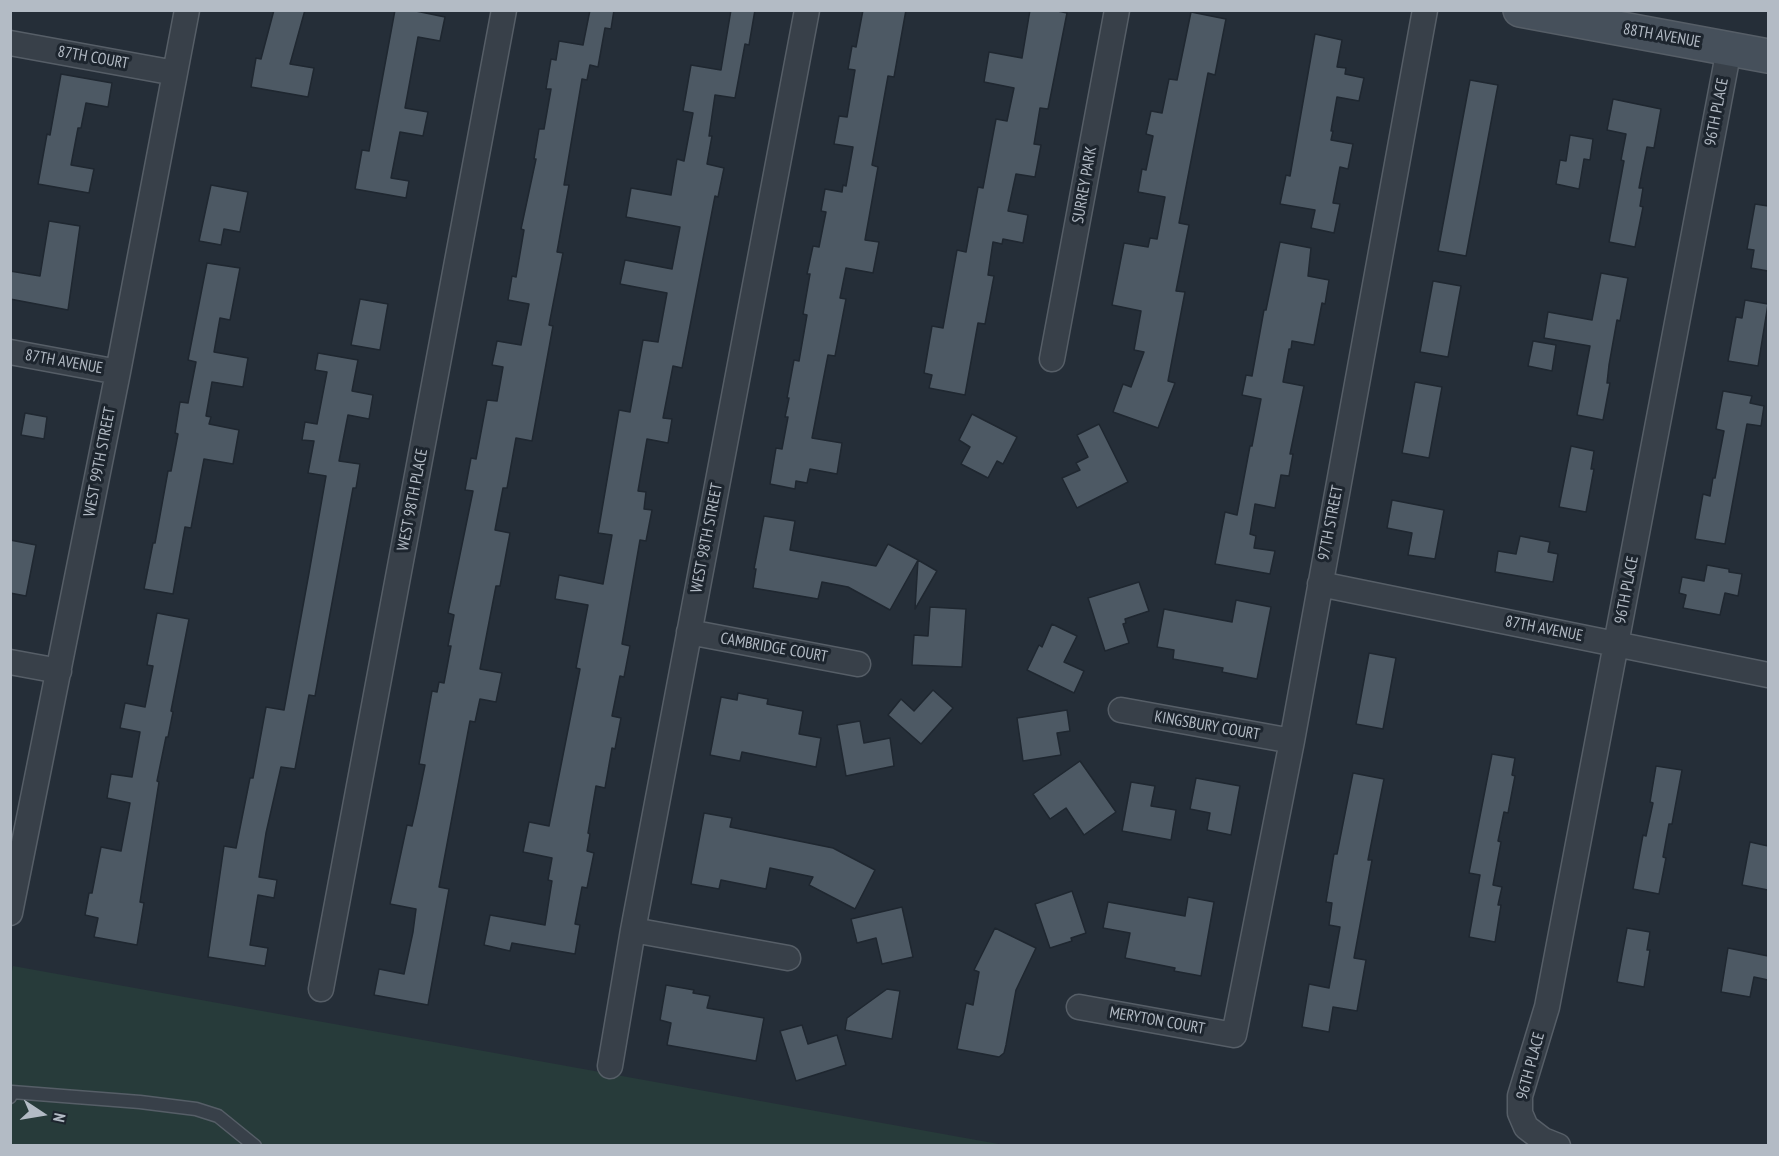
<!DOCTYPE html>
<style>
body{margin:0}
#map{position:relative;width:1779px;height:1156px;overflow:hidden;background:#252e38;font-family:"PT Sans Narrow",sans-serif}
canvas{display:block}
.frame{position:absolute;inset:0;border:12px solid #b3bbc5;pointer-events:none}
.north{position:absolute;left:12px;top:1084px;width:60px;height:60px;-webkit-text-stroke:4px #1d252e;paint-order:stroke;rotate:102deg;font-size:16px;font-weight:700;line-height:24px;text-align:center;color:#b3bbc5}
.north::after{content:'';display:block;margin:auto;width:21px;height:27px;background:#b3bbc5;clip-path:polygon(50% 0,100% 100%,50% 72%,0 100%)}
</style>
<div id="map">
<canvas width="1779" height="1156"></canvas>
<div class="frame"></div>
<div class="north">N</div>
</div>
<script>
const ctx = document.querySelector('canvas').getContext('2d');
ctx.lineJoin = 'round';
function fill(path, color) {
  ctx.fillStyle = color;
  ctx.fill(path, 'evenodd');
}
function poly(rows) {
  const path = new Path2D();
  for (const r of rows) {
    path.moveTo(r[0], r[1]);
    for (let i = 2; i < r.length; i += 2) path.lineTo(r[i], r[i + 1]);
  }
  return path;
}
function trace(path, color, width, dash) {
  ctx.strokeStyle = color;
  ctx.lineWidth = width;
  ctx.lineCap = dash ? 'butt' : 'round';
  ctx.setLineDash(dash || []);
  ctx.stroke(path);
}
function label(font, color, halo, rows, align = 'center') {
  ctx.font = font + ' "PT Sans Narrow",sans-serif';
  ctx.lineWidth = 6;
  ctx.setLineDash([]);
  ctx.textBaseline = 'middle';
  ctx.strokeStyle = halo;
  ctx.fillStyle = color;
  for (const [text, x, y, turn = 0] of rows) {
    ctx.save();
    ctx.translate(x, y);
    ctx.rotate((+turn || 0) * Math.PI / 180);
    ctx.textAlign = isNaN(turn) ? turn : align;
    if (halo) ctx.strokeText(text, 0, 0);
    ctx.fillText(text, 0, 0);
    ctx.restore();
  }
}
const green = poly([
 [13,966,1004,1145,11,1146,10,981]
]);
const building = poly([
 [274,10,305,10,290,64,314,68,308,97,251,87,256,58,261,59,274,10],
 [395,10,411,10,445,17,440,41,418,37,405,108,428,112,423,136,400,132,391,178,409,181,406,198,355,189,362,150,369,151,395,10],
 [590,10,614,10,611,29,605,28,598,67,590,65,587,80,582,79,564,185,569,185,557,252,563,253,549,325,553,326,532,441,516,438,507,488,503,488,495,530,510,533,500,586,496,586,480,669,502,673,496,702,480,699,475,722,470,721,439,887,449,889,428,1005,374,995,379,969,404,974,413,932,416,909,390,904,407,825,412,826,416,809,425,765,419,764,432,691,437,692,439,682,444,683,451,646,448,646,454,615,448,613,473,491,465,490,471,458,476,459,487,400,497,401,503,367,492,365,497,341,521,345,529,304,508,300,512,276,516,277,524,230,521,229,536,159,534,159,539,129,544,129,551,89,546,89,551,59,556,60,559,41,583,45,590,10],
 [731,10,755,10,749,45,745,44,735,98,715,95,709,136,712,136,707,164,724,168,718,197,715,196,682,368,673,366,663,418,672,419,668,443,647,439,638,491,646,492,644,509,652,510,646,541,640,540,622,644,630,646,624,677,620,676,612,716,621,718,615,749,612,748,605,788,596,786,588,833,590,834,587,851,594,853,587,888,582,887,575,924,580,925,575,954,512,943,510,951,484,945,490,915,545,925,552,881,548,880,552,858,523,852,529,822,549,826,580,669,576,668,588,605,555,599,559,575,603,584,612,535,598,533,619,410,630,412,643,340,658,342,667,293,620,284,625,260,672,269,680,227,626,217,631,188,671,195,677,159,684,161,693,113,683,111,691,65,721,70,731,10],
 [863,10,906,10,894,77,888,76,872,165,878,167,865,240,879,242,873,273,846,268,840,298,846,299,835,356,828,355,812,438,842,443,837,474,810,469,807,483,796,481,795,489,770,484,776,448,782,449,788,417,785,417,789,398,787,398,794,360,799,361,807,315,803,314,810,274,807,274,813,246,819,247,826,212,821,211,825,189,842,192,843,185,846,186,853,147,834,144,839,116,847,117,855,70,848,69,852,46,856,47,863,10],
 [1030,10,1053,10,1067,13,1048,109,1040,108,1034,144,1041,145,1035,177,1016,174,1008,211,1028,215,1023,243,1003,239,1002,244,993,242,988,275,994,276,985,324,978,323,965,395,929,388,932,375,924,373,932,326,943,328,957,250,966,252,978,187,983,188,996,119,1007,121,1014,88,984,82,989,52,1022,58,1030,10],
 [1191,12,1226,19,1215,75,1208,73,1179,223,1189,225,1176,291,1185,292,1168,381,1175,383,1158,428,1113,412,1123,384,1131,387,1144,352,1134,350,1141,311,1112,305,1124,243,1148,247,1150,238,1157,239,1165,197,1138,192,1142,169,1146,170,1153,136,1146,134,1151,111,1162,113,1169,79,1177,80,1191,12],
 [1315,34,1342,40,1337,67,1346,68,1345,74,1364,78,1359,101,1337,97,1331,131,1333,131,1331,140,1353,144,1348,169,1340,167,1333,203,1340,204,1334,233,1311,228,1315,210,1280,204,1286,175,1290,176,1315,34],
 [61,74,112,83,108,107,86,103,81,128,78,128,71,165,94,169,89,193,38,184,47,134,50,135,61,74],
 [1470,80,1498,85,1466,256,1438,251,1470,80],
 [1613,99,1661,109,1654,148,1647,147,1639,188,1643,188,1640,206,1643,207,1635,247,1609,242,1624,161,1621,160,1626,134,1607,130,1613,99],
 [1570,135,1593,139,1590,160,1584,159,1579,189,1556,184,1560,160,1566,161,1570,135],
 [211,185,248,192,240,232,224,229,221,245,199,241,211,185],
 [1755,204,1768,206,1768,271,1751,268,1754,250,1747,249,1755,204],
 [49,221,80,226,68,310,10,299,10,271,40,276,49,221],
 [1280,242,1311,248,1308,276,1329,280,1325,304,1322,303,1314,345,1292,341,1291,349,1289,349,1283,382,1304,386,1290,454,1293,454,1289,476,1281,475,1275,508,1255,504,1250,534,1256,536,1254,548,1275,551,1270,574,1215,564,1225,512,1237,515,1250,446,1252,446,1261,399,1242,395,1246,375,1252,376,1264,310,1266,310,1280,242],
 [207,263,240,268,230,320,220,318,214,352,248,358,243,387,212,382,206,416,211,417,209,424,239,430,233,464,204,459,191,528,185,527,173,594,144,589,153,543,155,543,168,471,171,471,178,434,175,433,180,402,188,403,196,362,188,360,207,263],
 [1601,273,1628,278,1620,321,1617,320,1609,365,1607,383,1610,383,1603,420,1577,415,1590,346,1544,338,1548,312,1592,320,1601,273],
 [1433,281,1461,286,1448,357,1420,352,1433,281],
 [360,299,388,304,380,350,351,345,360,299],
 [1745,300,1768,304,1758,366,1728,361,1736,317,1742,318,1745,300],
 [1533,341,1556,345,1552,371,1528,366,1533,341],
 [318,353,358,360,352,391,373,395,369,419,348,415,339,461,360,464,356,488,353,488,315,696,309,695,295,769,281,767,266,833,259,877,277,880,274,898,258,895,250,945,268,948,265,966,208,957,224,846,236,848,250,778,253,778,266,707,284,710,309,573,326,476,308,473,314,441,302,440,305,422,317,424,327,372,315,370,318,353],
 [1415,382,1442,387,1429,458,1402,453,1415,382],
 [1723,391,1752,396,1750,403,1764,406,1761,426,1747,424,1725,544,1695,539,1703,494,1710,496,1713,478,1715,478,1724,431,1716,429,1723,391],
 [25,413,47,417,44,439,21,435,25,413],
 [972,414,1017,437,1003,464,997,461,988,478,961,464,970,447,959,440,972,414],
 [1099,424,1128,482,1077,508,1062,478,1080,470,1076,463,1088,457,1077,435,1099,424],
 [1571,446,1594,451,1591,469,1594,469,1586,512,1559,507,1571,446],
 [1392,500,1444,510,1435,559,1408,555,1412,533,1387,528,1392,500],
 [764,516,795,521,790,550,876,566,888,544,918,560,890,610,848,587,822,582,818,599,753,588,756,569,754,569,764,516],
 [1520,536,1550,542,1548,552,1558,554,1553,582,1495,572,1498,551,1516,554,1520,536],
 [10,540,36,545,26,596,10,593,10,540],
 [918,560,937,571,915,609,918,560],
 [1707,565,1729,569,1729,572,1742,574,1738,596,1725,593,1720,615,1683,608,1686,595,1679,593,1682,577,1704,581,1707,565],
 [1139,582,1149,611,1125,619,1126,623,1123,624,1129,643,1105,651,1088,598,1139,582],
 [1236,600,1271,607,1257,679,1222,672,1223,668,1173,659,1174,650,1157,647,1164,609,1232,622,1236,600],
 [930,607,966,609,962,667,912,665,914,635,928,636,930,607],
 [157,613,189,619,171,711,173,712,168,737,166,737,157,781,159,782,140,902,144,903,137,945,94,937,98,918,85,915,89,893,92,893,101,847,121,851,130,803,107,798,111,774,132,777,140,732,120,728,125,703,145,707,153,666,147,665,157,613],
 [1052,624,1077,636,1064,662,1084,671,1074,693,1027,670,1039,645,1042,647,1052,624],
 [1369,653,1396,658,1383,729,1356,724,1369,653],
 [933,690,953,708,921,744,888,715,901,699,914,711,933,690],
 [738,693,768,699,767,704,803,711,799,734,821,738,816,767,742,752,740,761,710,755,721,697,737,700,738,693],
 [1067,710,1070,731,1057,733,1061,755,1023,761,1017,718,1067,710],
 [860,721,864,743,890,738,894,766,846,776,837,725,860,721],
 [1492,754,1515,758,1512,775,1515,776,1508,813,1504,812,1498,841,1501,842,1493,885,1502,887,1498,905,1501,905,1495,942,1469,937,1480,875,1469,873,1492,754],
 [1080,761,1116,812,1084,835,1066,808,1050,819,1033,794,1080,761],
 [1656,766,1682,770,1672,824,1669,824,1663,857,1666,858,1659,894,1633,889,1643,835,1646,836,1653,803,1650,802,1656,766],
 [1353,773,1384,779,1368,860,1372,860,1354,958,1366,960,1357,1011,1333,1007,1329,1032,1302,1027,1309,984,1329,988,1340,927,1329,925,1332,903,1326,902,1334,854,1337,854,1353,773],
 [1196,778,1240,786,1231,835,1207,830,1210,813,1190,809,1196,778],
 [1131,782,1155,786,1151,806,1176,810,1171,840,1122,831,1131,782],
 [704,813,732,818,730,827,833,848,875,870,855,909,809,885,813,877,770,868,766,889,721,880,719,889,691,884,704,813],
 [1750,842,1768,846,1768,890,1742,885,1750,842],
 [1072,891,1086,933,1071,938,1072,941,1050,948,1035,904,1072,891],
 [1188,897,1214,902,1201,976,1174,971,1175,968,1125,958,1130,933,1103,928,1108,902,1185,916,1188,897],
 [902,907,913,957,882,964,876,938,857,943,851,919,902,907],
 [995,928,1036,948,1016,990,1006,1045,1004,1053,999,1057,957,1049,966,1003,973,1005,979,972,974,970,995,928],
 [1627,928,1650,932,1647,950,1650,950,1644,987,1617,982,1627,928],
 [1728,948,1768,956,1768,980,1754,977,1750,997,1721,992,1728,948],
 [666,985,694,990,693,993,710,996,707,1008,764,1018,756,1061,667,1045,671,1023,660,1020,666,985],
 [887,989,900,991,892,1039,845,1030,847,1018,887,989],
 [802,1025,808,1044,837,1035,846,1065,796,1081,780,1031,802,1025]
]);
const lane = poly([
 [10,1097,12,1092,140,1102,196,1109,218,1116,255,1146]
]);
const street = poly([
 [10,43,175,73],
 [10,352,118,372],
 [1052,359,1117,10],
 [1320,584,1768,675],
 [689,632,858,664],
 [10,662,59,671],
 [1121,710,1292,741],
 [10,913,118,372,187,10],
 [633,930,788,958],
 [321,989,504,10],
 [1079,1007,1234,1035,1292,741,1425,10],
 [610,1066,633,930,807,10],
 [1558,1146,1543,1140,1526,1127,1520,1113,1520,1096,1547,1007,1729,49]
]);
const secondary = poly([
 [1520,10,1768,56]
]);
const streetNames = [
 ["88TH AVENUE",1662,36,10],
 ["87TH COURT",93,58,10],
 ["96TH PLACE",1717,112,-79],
 ["SURREY PARK",1085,185,-80],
 ["87TH AVENUE",64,362,10],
 ["WEST 99TH STREET",100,462,-79],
 ["WEST 98TH PLACE",413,500,-79],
 ["97TH STREET",1331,523,-79],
 ["WEST 98TH STREET",707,538,-79],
 ["96TH PLACE",1627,590,-79],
 ["87TH AVENUE",1544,629,11],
 ["CAMBRIDGE COURT",774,648,10],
 ["KINGSBURY COURT",1207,726,10],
 ["MERYTON COURT",1157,1021,10],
 ["96TH PLACE",1531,1066,-75]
];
fill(green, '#273b3a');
fill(building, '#4d5964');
trace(building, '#1f2730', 1.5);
trace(lane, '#565e67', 15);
trace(street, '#565e67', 27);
trace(secondary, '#565e67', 36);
trace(lane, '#384049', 12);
trace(street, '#384049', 24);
trace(secondary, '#46505b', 33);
label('16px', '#b3bbc5', '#1d252e', streetNames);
</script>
